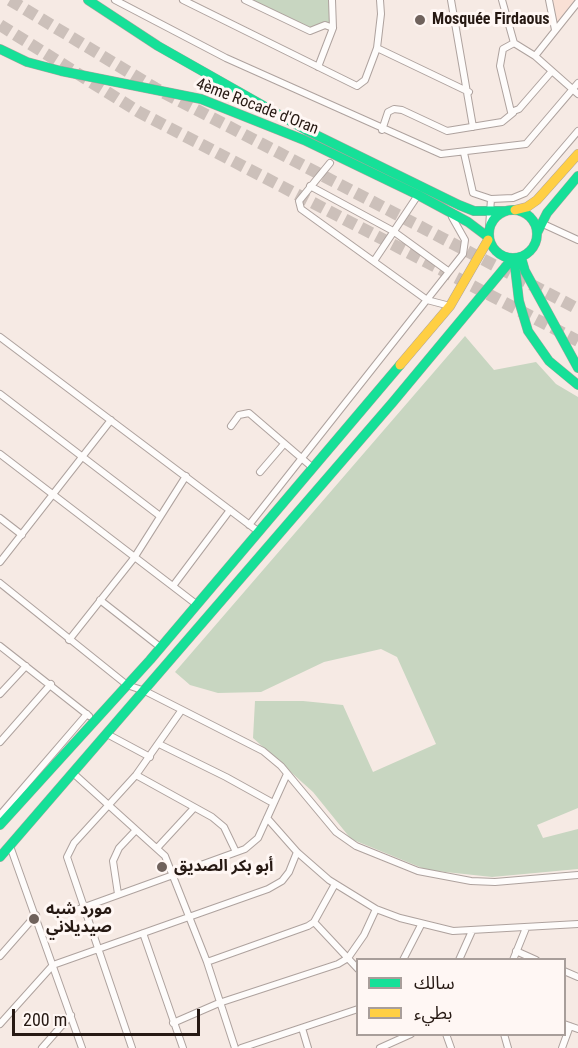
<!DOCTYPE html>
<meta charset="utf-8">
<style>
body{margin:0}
#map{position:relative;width:578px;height:1048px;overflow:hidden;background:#f6eae4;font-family:"Roboto Condensed","Noto Sans Arabic",sans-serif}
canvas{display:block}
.legend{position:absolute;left:356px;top:958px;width:210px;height:78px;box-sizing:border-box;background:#fff7f4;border:2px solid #a89e9a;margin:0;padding:8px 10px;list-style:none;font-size:18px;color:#261913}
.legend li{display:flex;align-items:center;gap:12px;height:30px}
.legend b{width:30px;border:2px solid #a89e9a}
.scale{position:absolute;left:12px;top:1009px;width:188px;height:27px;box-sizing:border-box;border:3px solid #261913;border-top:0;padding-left:8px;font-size:18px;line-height:21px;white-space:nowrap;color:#261913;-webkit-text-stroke:4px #fff7f4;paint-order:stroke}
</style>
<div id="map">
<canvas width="578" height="1048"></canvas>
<ul class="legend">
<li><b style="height:8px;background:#16e098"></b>سالك</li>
<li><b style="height:8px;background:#ffcf43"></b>بطيء</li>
</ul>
<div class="scale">200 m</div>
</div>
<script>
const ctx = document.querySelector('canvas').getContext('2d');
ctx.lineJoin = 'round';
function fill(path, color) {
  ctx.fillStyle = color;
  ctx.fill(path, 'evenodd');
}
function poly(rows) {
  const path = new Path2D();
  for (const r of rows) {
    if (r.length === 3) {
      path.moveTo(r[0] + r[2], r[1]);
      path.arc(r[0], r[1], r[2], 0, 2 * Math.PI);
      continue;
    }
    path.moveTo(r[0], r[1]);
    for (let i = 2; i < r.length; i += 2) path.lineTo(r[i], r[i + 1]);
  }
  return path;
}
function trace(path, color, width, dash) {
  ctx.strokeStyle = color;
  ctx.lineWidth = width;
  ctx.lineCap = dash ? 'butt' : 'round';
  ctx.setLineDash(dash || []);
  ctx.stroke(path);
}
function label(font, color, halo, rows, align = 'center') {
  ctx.font = font + ' "Roboto Condensed","Noto Sans Arabic",sans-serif';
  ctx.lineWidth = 6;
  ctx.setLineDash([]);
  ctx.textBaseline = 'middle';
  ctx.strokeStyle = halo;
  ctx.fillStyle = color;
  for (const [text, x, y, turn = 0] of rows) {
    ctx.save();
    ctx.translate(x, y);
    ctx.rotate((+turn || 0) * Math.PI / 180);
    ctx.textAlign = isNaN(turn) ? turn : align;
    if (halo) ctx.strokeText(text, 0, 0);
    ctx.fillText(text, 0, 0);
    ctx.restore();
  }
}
const built = poly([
 [553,0,575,0,557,24]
]);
const green = poly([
 [250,0,329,0,330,26,314,31],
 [465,336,494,370,536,362,556,384,578,397,578,808,537,825,543,838,578,829,578,869,492,877,427,870,351,839,313,792,253,738,255,701,303,701,343,705,373,772,436,744,397,657,381,649,324,662,261,692,218,693,190,685,175,672]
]);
const highwayTunnel = poly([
 [10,0,155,88,578,309],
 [0,25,139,112,578,341]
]);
const street = poly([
 [115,0,226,58,441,154,526,144,578,83],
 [183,0,357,86,365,80,377,48,381,14,380,0],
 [245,0,310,31,325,25,333,28],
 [451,0,473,127],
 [502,0,514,43,535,56,578,94],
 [549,0,555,30],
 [514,43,503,49,500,66,511,112,519,109,552,71],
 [377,48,469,92],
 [535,56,578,2],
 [318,67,333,28,332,0],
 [382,130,388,112,394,109,402,110,447,131,502,122,513,113],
 [464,153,473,193,491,199],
 [330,163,299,201,301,209,427,300,450,306],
 [310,186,393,231,448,271],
 [541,223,578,240],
 [489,227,491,199,513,198,525,193,578,131],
 [374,261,418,195],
 [0,337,259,532],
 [0,394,160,516],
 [231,426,239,415,249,413,313,468],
 [0,454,196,604],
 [260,472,284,444],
 [0,518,22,535],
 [249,525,463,254,465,240,452,217],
 [0,562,111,420],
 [0,583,127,685,145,691,263,751,281,766,336,832,356,846,418,871,471,881,495,882,578,875],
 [173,586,230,510],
 [100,600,160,647],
 [69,640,134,558,186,476],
 [0,646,89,716],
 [0,694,26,666],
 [107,734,150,757],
 [0,742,51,684],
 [159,744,226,777,273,803],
 [73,773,165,856,207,962,235,1048],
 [136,775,212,817,224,827,236,852],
 [0,815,87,714],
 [267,818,297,852,329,880,376,909,400,918,453,931,578,924],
 [10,846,82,1048],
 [158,847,194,808],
 [118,894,113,861,119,848,136,830],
 [68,913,245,849,258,838,287,774],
 [314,922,358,969],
 [143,933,183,1048],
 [516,951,536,960],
 [0,956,36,915],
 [403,960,421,925],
 [459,960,472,931],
 [513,960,526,928],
 [207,962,308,926,314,922,335,884],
 [564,971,578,977],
 [173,1023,219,1003,338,964,348,958,364,935,376,909],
 [0,1024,53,965,268,889,282,881,289,872,297,852],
 [564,1024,578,1029],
 [302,1028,308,1048],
 [446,1034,451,1048],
 [504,1034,508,1048],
 [42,1048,71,1015],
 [132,1048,67,857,74,843,136,775,181,711],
 [241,1048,358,1009],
 [380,1048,411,1034],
 [562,1048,570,1026]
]);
const fast = poly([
 [88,0,158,46,308,131,459,205,474,211,505,211],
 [0,49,27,62,61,71,201,99,304,140,418,195,468,222,488,237],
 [513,234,24],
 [537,233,547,213,578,176],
 [521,257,525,271,578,368],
 [514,259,519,301,528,331,549,361,578,385],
 [0,825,150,660,400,365],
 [0,857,393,402,512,259]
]);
const slow = poly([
 [515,210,527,207,537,200,578,154],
 [400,365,450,306,488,240]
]);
const markers = [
 [420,20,6,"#6f625c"],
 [162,867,6,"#6f625c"],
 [34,919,6,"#6f625c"]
];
const poiNames = [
 ["Mosquée Firdaous",432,20],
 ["أبو بكر الصديق",174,867],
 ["مورد شبه",46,910],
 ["صيديلاني",46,928]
];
const streetNames = [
 ["4ème Rocade d'Oran",257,107,21]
];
fill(built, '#f9e0d5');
fill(green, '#c8d6c1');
trace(highwayTunnel, '#ccc0ba', 12, [12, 6]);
trace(street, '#aea29e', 8);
trace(fast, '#aea29e', 10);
trace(slow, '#aea29e', 10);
trace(street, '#fefcfb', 6);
trace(fast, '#16e098', 9);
trace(slow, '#ffcf43', 9);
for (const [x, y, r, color] of markers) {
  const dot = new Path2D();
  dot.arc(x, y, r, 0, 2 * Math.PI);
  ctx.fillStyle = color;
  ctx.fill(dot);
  trace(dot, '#fff7f4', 2);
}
label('bold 16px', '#261913', '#fff7f4', poiNames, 'left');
label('16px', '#261913', '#fff7f4', streetNames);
</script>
